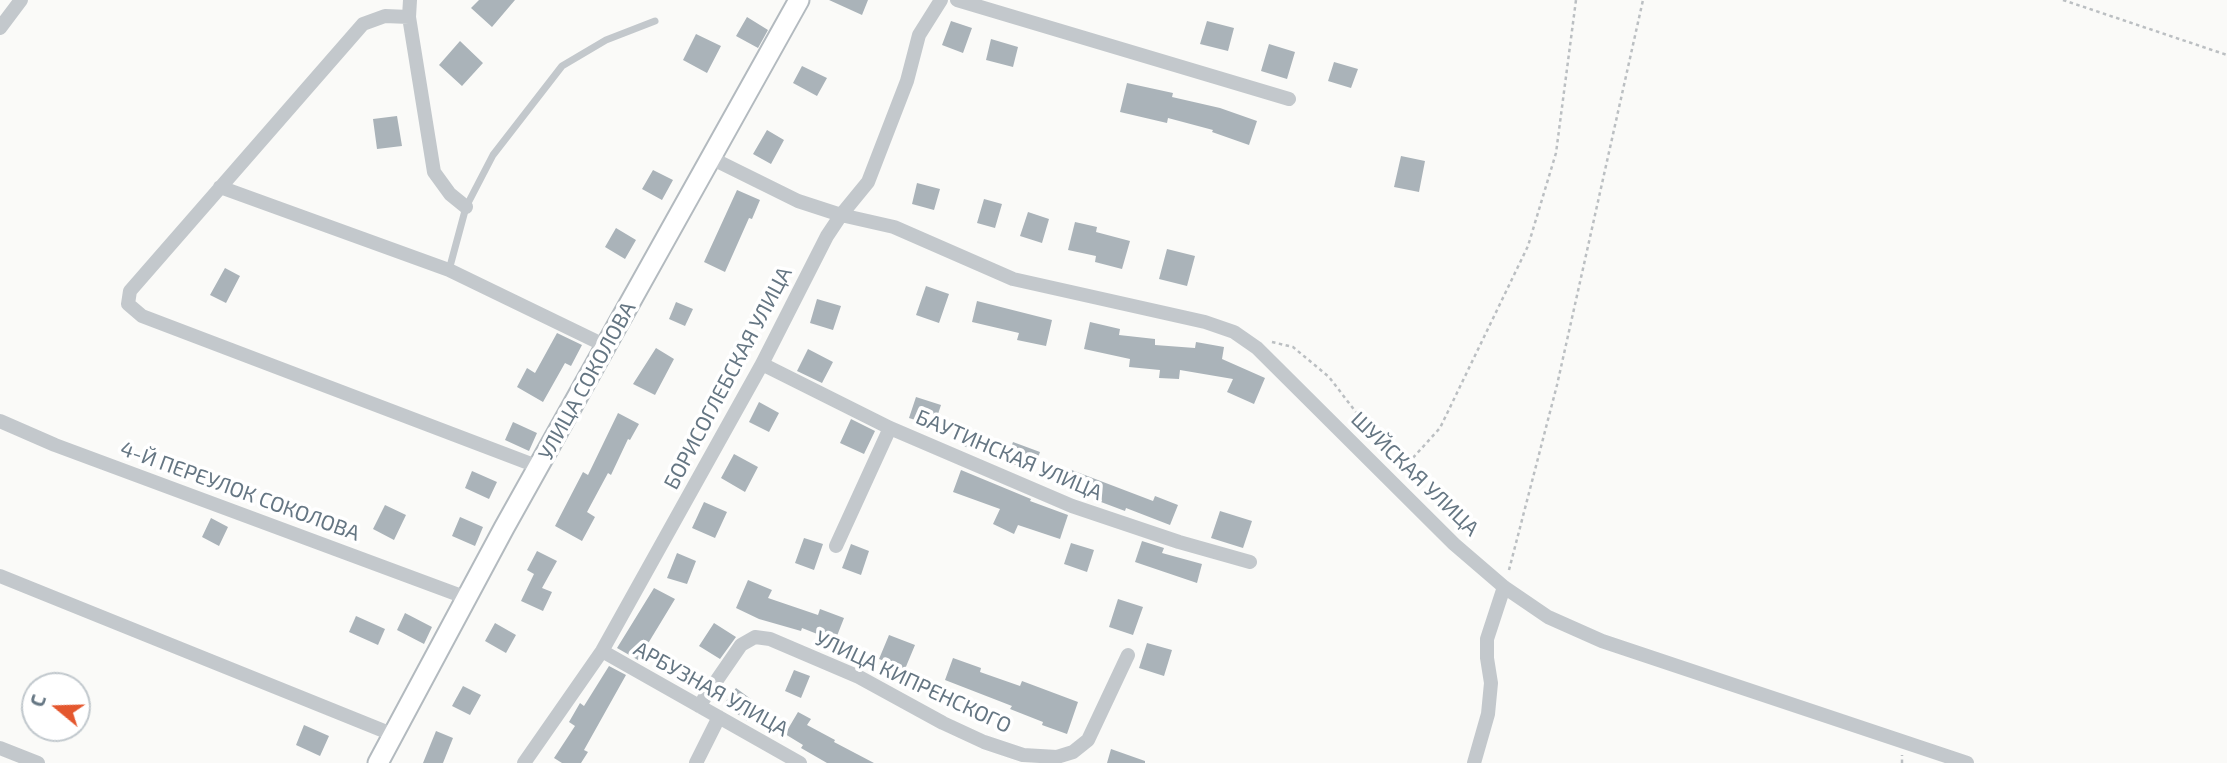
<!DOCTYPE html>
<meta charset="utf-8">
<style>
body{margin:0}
#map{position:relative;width:2227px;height:763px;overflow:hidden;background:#fafaf8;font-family:"Exo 2",sans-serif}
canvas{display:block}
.north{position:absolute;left:21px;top:672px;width:70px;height:70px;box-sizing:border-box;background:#fff;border:2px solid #c1c8cd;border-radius:50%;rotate:289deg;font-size:19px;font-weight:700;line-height:28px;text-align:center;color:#657683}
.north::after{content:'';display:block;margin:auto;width:24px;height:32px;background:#e4572e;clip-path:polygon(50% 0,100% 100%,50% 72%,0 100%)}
</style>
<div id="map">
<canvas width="2227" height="763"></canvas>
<div class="north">С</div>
</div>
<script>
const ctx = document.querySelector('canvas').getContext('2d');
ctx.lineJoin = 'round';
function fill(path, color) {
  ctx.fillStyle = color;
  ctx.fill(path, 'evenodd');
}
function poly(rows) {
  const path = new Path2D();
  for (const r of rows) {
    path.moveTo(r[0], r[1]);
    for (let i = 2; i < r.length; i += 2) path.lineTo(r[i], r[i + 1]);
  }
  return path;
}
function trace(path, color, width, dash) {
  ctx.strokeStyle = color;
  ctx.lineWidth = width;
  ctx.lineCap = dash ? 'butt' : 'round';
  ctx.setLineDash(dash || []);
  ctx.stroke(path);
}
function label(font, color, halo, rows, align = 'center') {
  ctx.font = font + ' "Exo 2",sans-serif';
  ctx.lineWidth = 7;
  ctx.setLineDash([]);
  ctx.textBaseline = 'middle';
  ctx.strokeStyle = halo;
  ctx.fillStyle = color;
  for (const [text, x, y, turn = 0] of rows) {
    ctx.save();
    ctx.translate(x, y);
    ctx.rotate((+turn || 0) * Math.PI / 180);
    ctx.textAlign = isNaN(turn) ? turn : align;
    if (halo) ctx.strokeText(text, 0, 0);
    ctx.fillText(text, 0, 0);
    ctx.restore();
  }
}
const building = poly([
 [479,0,515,0,492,27,471,8],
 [829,0,868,0,862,15],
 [747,17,768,30,758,48,736,36],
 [951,21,972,28,963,53,942,45],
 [1207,21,1234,28,1228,51,1200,44],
 [696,34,721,46,707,73,683,60],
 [991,39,1018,47,1013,67,986,60],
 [460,41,483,63,462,86,439,65],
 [1269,44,1295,52,1287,79,1261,71],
 [1334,62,1358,69,1351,88,1328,81],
 [802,66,827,78,817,96,793,83],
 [1127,83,1173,93,1172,97,1220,108,1257,121,1249,145,1212,132,1213,130,1168,118,1167,123,1120,112],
 [397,116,402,146,377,149,373,119],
 [767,130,784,140,771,164,753,154],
 [1401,156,1425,161,1419,192,1394,187],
 [653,170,673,180,662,200,642,189],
 [917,183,940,189,934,210,912,204],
 [737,190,760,200,752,219,749,218,725,272,704,262],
 [984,199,1002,204,995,228,977,223],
 [1028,212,1049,219,1042,243,1020,236],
 [1075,222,1097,227,1096,232,1130,241,1122,269,1095,262,1096,256,1068,250],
 [616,228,636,240,625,259,605,247],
 [1167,249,1195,256,1187,286,1159,279],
 [225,268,240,276,226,303,210,295],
 [926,286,949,294,939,323,916,315],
 [817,299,841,306,833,330,810,323],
 [977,301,1052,320,1046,346,1017,340,1019,333,972,322],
 [676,302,693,309,685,326,669,319],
 [1090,322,1120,329,1119,335,1155,339,1155,345,1195,348,1196,342,1224,347,1222,359,1265,378,1254,404,1227,392,1233,379,1180,370,1179,379,1159,378,1160,370,1129,367,1130,359,1084,349],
 [557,333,582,345,571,366,565,363,543,402,517,387,527,368,535,373],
 [656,348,674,359,655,395,633,384],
 [808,349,833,362,822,383,797,371],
 [916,397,941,405,934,426,909,418],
 [759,402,779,413,769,432,749,422],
 [618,413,639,424,630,440,628,439,611,475,608,473,587,512,595,517,582,541,555,526,583,472,588,475],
 [851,419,875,431,864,454,840,443],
 [513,422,537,433,529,451,505,440],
 [964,429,982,436,976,451,959,444],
 [1013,442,1040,452,1033,472,1006,461],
 [734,454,758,467,745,492,721,478],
 [1069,469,1153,501,1155,496,1178,505,1170,525,1126,508,1125,511,1101,502,1102,500,1063,483],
 [961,470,1031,499,1030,501,1068,515,1060,539,1018,525,1014,534,993,524,1000,509,953,492],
 [472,471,497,482,489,499,465,488],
 [704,502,727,512,715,538,692,528],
 [385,505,406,515,394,540,373,529],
 [1220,511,1252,521,1243,548,1211,538],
 [460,517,483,527,475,546,452,536],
 [211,518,228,527,219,546,202,537],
 [804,538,823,544,814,570,795,563],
 [1142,541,1164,548,1162,553,1202,564,1197,583,1135,562],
 [1071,543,1094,550,1087,572,1064,564],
 [851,544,869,551,861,575,842,568],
 [537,551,557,561,542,588,552,592,543,611,521,601,534,574,527,570],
 [677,553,696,561,687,584,667,578],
 [748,580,772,590,768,598,818,615,820,609,844,618,835,641,802,628,801,631,759,619,736,608],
 [654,588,675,599,638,660,617,648],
 [1118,599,1143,607,1133,635,1109,627],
 [405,613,432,627,424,644,397,630],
 [356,616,385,629,378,645,349,632],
 [495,623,516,635,506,653,485,641],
 [714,623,736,637,720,659,699,646],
 [889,635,915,645,905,669,879,659],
 [1147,643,1172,650,1164,676,1139,668],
 [953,658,981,668,980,672,1020,686,1022,681,1078,702,1067,734,1042,725,1043,722,1010,709,1012,706,945,680],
 [609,666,626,675,584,750,588,752,581,763,562,763,554,758,575,726,569,722,580,703,584,706],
 [794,670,810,676,801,698,785,691],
 [463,686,481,695,470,715,452,706],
 [736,688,759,705,747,721,724,704],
 [798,712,811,719,807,725,835,740,834,742,874,763,827,763,801,748,803,745,785,734],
 [304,725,329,736,320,756,296,745],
 [436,731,453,738,443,763,423,763],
 [1111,749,1145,761,1145,763,1107,763]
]);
const path = poly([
 [2063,0,2227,55],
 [1272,342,1293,347,1329,377,1362,420,1411,460,1440,428,1528,246,1556,153,1576,0],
 [1509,570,1557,385,1643,0],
 [1902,763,1902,755]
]);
const lane = poly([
 [449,270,466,207,493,155,562,66,606,40,655,21]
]);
const street = poly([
 [410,0,409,17,434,172,450,194,466,207],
 [957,0,1289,99],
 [409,17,385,16,363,24,130,291,128,304,142,316,539,467],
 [0,28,21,0],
 [711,158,798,201,841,215,894,227,1013,279,1205,322,1234,332,1257,348,1454,544,1504,587,1548,617,1602,641,1967,763],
 [220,187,449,270,606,346],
 [762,364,890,428,1072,506,1179,542,1250,562],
 [0,421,55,445,467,598],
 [836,546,890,428],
 [0,576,394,735],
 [602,651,800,763],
 [699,706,741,645,755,637,770,639,859,677,943,723,984,742,1023,755,1057,757,1073,752,1088,740,1128,655],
 [0,748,38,763],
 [524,763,602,651,762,364,827,236,841,215,868,182,907,81,919,35,941,0],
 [696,763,719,717],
 [1474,763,1488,714,1491,683,1487,658,1487,639,1504,587]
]);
const secondary = poly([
 [378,763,504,528,799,0]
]);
const streetNames = [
 ["БОРИСОГЛЕБСКАЯ УЛИЦА",728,378,-62],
 ["УЛИЦА СОКОЛОВА",587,381,-61],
 ["БАУТИНСКАЯ УЛИЦА",1009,455,23],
 ["ШУЙСКАЯ УЛИЦА",1415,474,44],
 ["4-Й ПЕРЕУЛОК СОКОЛОВА",240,491,20],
 ["УЛИЦА КИПРЕНСКОГО",913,682,25],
 ["АРБУЗНАЯ УЛИЦА",711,689,29]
];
fill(building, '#aab3b9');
trace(secondary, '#b3babf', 23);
trace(path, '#bbbfc2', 2.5, [3.5, 3.5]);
trace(lane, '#c3c8cc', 7);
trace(street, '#c3c8cc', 14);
trace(secondary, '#fff', 19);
label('21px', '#657683', '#fff', streetNames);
</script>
